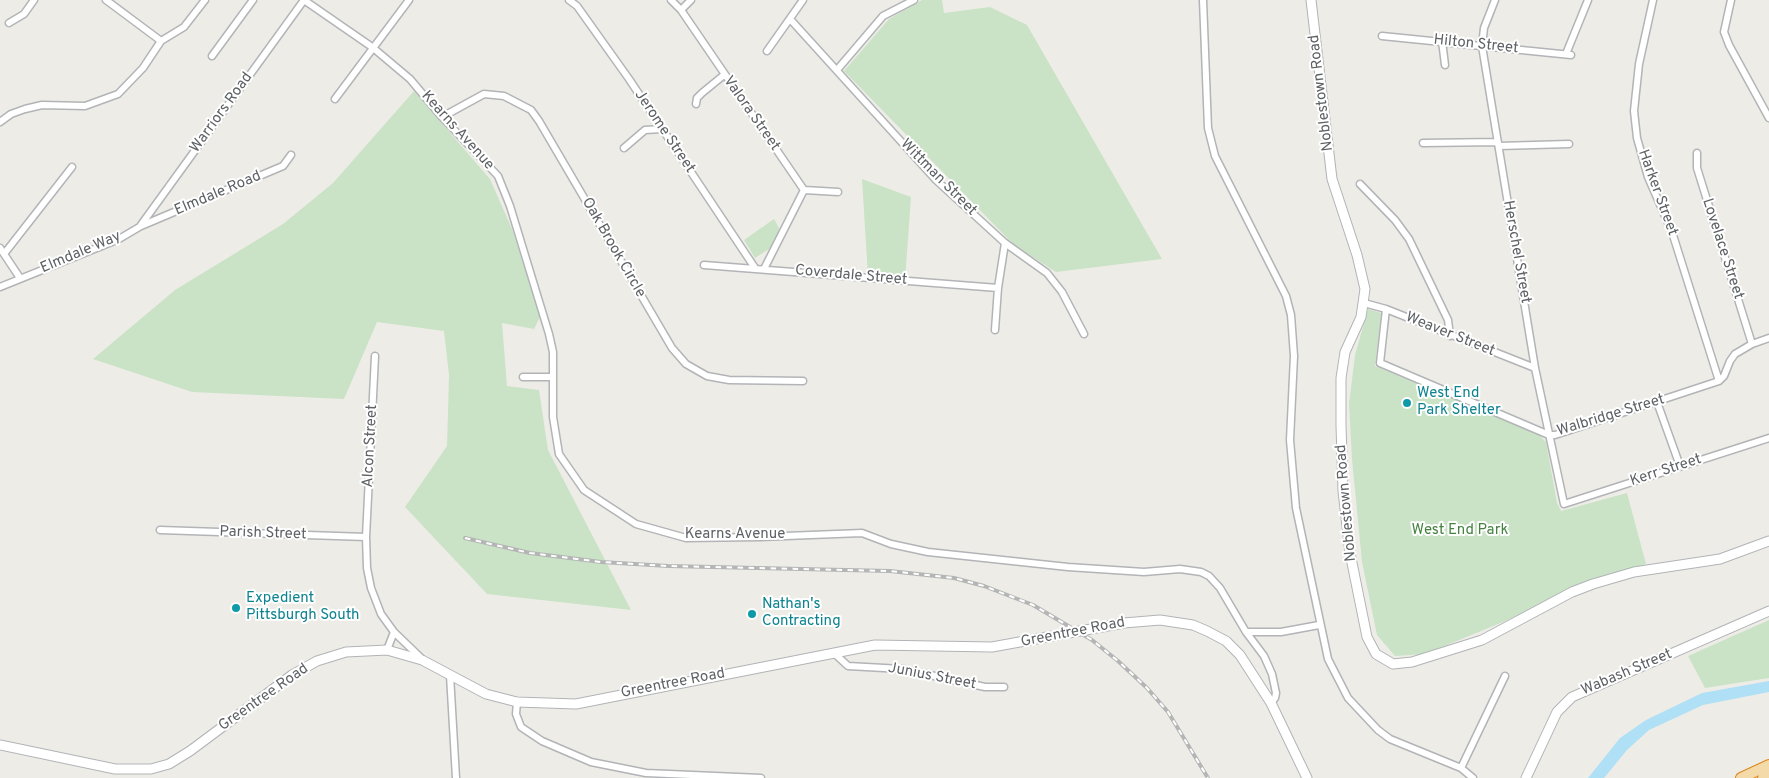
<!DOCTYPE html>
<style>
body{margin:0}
canvas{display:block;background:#eeece7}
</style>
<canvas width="1769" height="778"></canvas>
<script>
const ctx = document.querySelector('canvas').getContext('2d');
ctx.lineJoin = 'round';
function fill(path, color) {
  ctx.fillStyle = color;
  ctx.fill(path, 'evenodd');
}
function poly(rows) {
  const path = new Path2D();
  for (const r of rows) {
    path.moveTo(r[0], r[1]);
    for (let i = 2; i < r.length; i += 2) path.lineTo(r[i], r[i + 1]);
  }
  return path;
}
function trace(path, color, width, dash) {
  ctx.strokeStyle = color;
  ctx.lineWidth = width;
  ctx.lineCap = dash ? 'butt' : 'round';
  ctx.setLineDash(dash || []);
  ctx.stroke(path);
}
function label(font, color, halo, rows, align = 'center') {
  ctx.font = font + ' Overpass,sans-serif';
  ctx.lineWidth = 4;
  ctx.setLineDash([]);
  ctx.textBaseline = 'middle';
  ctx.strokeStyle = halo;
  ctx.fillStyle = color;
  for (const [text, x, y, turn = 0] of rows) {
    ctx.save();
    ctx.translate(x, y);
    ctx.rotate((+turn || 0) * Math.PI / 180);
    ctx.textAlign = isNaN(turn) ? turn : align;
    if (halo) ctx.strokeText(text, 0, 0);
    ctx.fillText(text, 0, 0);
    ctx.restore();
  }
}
const green = poly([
 [922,0,942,0,944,13,990,7,1027,25,1162,259,1056,272,1014,245,844,71,889,19],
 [414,91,490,179,512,229,540,317,534,329,502,323,507,386,539,390,548,450,631,610,487,594,405,507,447,446,449,375,444,331,377,322,344,399,192,392,93,359,175,290,283,224,333,183],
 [862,179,911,197,905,280,868,277],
 [774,219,779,228,777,238,769,249,755,258,744,240],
 [1368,309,1381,313,1375,366,1539,435,1546,442,1557,503,1561,511,1627,493,1646,564,1593,580,1503,622,1425,654,1395,656,1377,635,1362,562,1352,459,1349,404,1355,355],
 [1769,620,1769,678,1705,688,1688,656]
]);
const water = poly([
 [1769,681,1769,692,1703,705,1649,730,1627,750,1604,778,1588,778,1620,738,1646,720,1702,693]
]);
const minor = poly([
 [106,0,161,41],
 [304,0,372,47,410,79,442,117,498,176,510,206,549,334,553,352,553,417,559,454,584,490,636,524,686,538,760,537,862,533,891,544,928,552,1068,567,1144,572,1180,569,1201,572,1209,576,1220,588,1246,632,1264,656,1272,674,1276,693,1275,698,1271,703],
 [569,0,577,6,629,79,755,268],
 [671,0,681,10,804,190],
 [1203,0,1208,128,1215,156,1286,296,1291,315,1294,356,1290,440,1296,508,1328,659,1348,698,1378,730,1390,739,1461,768,1473,778],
 [1495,0,1484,28,1482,46,1535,368,1564,504,1769,438],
 [1653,0,1639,64,1634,111,1637,138,1648,177,1672,232,1719,381],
 [1731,0,1724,32,1729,45,1769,118],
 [681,10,691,0],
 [790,19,936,180,1005,243,1047,273,1062,292,1084,334],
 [9,23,24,14,34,0],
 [1382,36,1571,55],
 [161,41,184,27,205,0],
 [1442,41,1445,65],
 [767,51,803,0],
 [1566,54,1588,0],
 [212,56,253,0],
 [837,70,883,16,914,0],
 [335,99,409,0],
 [696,104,697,98,702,93,724,75],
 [442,117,484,94,504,96,531,110,539,121,672,348,686,364,707,376,729,380,803,381],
 [0,122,11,114,25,109,42,105,85,106,118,94,143,68,161,41],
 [1423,143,1498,142],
 [1499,146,1569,144],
 [624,148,645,130,662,129],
 [1697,153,1697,168,1752,344],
 [1360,184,1395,220,1409,239,1448,320,1450,336],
 [804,190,838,192],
 [141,225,304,0],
 [0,248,20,278],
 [4,254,72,167],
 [704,265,998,288],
 [764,269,804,190],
 [0,287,119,239,141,226,283,166,291,155],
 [1364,303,1386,309,1535,368],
 [1386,309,1380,363,1549,435,1555,435,1719,381,1724,376,1730,361,1735,354,1752,344,1769,338],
 [995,330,998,288,1005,243],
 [375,356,366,537,367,568,371,588,381,614,394,632,387,650],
 [523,377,552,377],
 [1657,402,1680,466],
 [160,530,366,537],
 [394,632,422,659],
 [1246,632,1281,632,1319,625],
 [834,653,848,666,902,669,985,687,1004,687],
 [450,675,456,778],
 [517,702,516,714,521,727,542,741,591,762,646,773,761,778],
 [1461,768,1505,676]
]);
const secondary = poly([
 [1311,0,1332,179,1357,255,1365,289,1361,317,1345,352,1341,378,1341,425,1343,491,1350,553,1367,637,1376,654,1393,664,1412,662,1482,640,1572,592,1593,584,1634,572,1720,559,1769,541],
 [0,745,115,769,151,769,169,764,190,751,292,675,317,661,346,652,387,650,422,660,486,694,517,702,576,704,875,645,992,647,1124,623,1160,620,1193,625,1207,631,1226,641,1240,655,1271,703,1307,778],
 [1526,778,1557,712,1572,697,1769,611]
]);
const trunk = poly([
 [1741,778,1769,765],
 [1763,778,1769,775]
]);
const rail = poly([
 [465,538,530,553,601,562,668,566,890,571,954,578,984,586,1033,605,1092,640,1118,661,1147,688,1168,712,1208,778]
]);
const markers = [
 [1407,403,5,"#0f9aa8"],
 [236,608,5,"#0f9aa8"],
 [752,614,5,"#0f9aa8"]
];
const streetNames = [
 ["Hilton Street",1476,45,6],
 ["Noblestown Road",1322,93,-97],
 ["Warriors Road",222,113,-54],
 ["Valora Street",751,114,55],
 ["Kearns Avenue",457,131,48],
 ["Jerome Street",664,132,56],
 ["Wittman Street",938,178,45],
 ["Harker Street",1657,193,70],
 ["Elmdale Road",218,194,-23],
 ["Oak Brook Circle",613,248,60],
 ["Lovelace Street",1722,249,72],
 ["Herschel Street",1516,252,80],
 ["Elmdale Way",81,253,-23],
 ["Coverdale Street",851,276,5],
 ["Weaver Street",1450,335,22],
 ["Walbridge Street",1611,416,-17],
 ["Alcon Street",371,446,-87],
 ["Kerr Street",1666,471,-18],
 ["Noblestown Road",1347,503,-95],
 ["Parish Street",263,534,2],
 ["Kearns Avenue",735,535],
 ["Greentree Road",1073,633,-11],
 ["Wabash Street",1627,673,-23],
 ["Junius Street",932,677,11],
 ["Greentree Road",673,684,-11],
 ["Greentree Road",264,698,-35]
];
const cultureNames = [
 ["West End",1417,394],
 ["Park Shelter",1417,411],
 ["Expedient",246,599],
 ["Pittsburgh South",246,616],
 ["Nathan's",762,605],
 ["Contracting",762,622]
];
const parkNames = [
 ["West End Park",1460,531]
];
fill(green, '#cae3c6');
fill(water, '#b0e0f5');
trace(minor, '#b2b4b7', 9);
trace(secondary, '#b1b4b7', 11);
trace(trunk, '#da861b', 12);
trace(minor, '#fff', 6);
trace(secondary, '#fff', 9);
trace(trunk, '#f4daa8', 10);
trace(rail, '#b4b5b5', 4);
trace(rail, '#fff', 2, [5.5]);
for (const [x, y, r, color] of markers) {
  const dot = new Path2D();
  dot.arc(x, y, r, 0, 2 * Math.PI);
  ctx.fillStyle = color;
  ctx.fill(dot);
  trace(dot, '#fff', 2);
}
label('15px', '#5e6265', '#fff', streetNames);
label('15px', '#0d838f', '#fff', cultureNames, 'left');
label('15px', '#458240', '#fff', parkNames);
</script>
